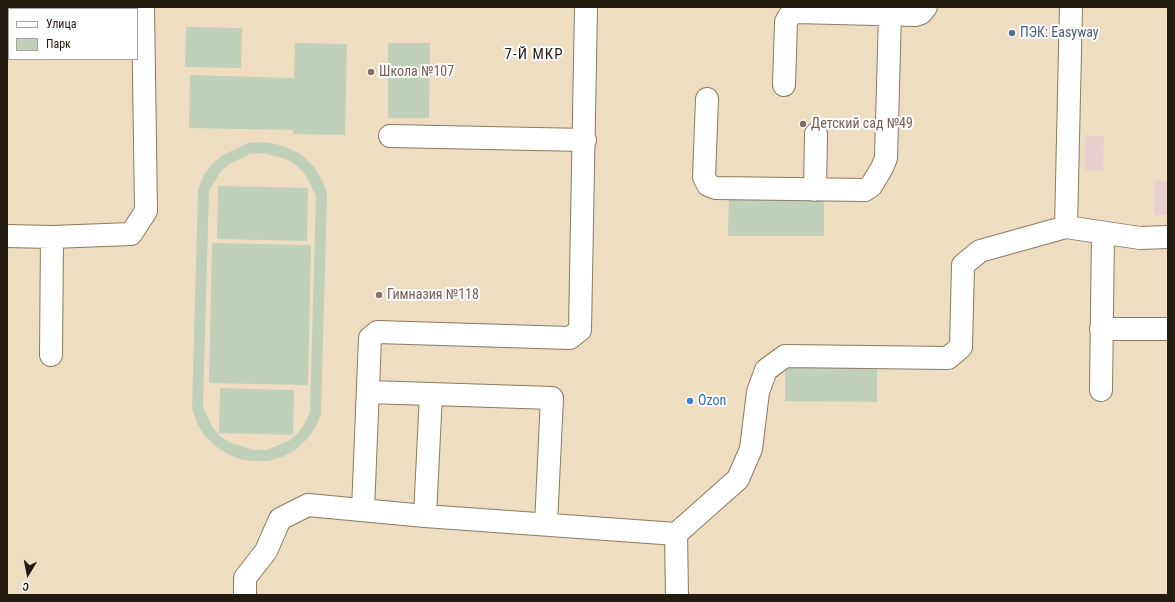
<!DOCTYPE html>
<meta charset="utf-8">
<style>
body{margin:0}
#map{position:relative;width:1175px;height:602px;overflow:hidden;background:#eeddc0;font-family:"Roboto Condensed",sans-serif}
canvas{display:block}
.frame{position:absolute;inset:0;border:8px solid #211b10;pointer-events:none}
.legend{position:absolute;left:8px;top:8px;width:130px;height:52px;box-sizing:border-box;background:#fff;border:1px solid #a6a49f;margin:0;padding:5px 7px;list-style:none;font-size:12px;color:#211b10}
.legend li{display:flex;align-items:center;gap:8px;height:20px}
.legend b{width:20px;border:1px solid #a6a49f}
.north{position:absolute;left:8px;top:554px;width:40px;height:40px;-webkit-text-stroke:3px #fff;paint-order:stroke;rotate:190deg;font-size:11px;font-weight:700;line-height:16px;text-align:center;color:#211b10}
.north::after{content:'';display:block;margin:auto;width:14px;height:18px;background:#211b10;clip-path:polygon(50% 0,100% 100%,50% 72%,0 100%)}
</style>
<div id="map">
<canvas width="1175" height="602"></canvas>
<div class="frame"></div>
<ul class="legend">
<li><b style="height:5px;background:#fff"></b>Улица</li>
<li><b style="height:11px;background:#c1d0b9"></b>Парк</li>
</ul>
<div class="north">С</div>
</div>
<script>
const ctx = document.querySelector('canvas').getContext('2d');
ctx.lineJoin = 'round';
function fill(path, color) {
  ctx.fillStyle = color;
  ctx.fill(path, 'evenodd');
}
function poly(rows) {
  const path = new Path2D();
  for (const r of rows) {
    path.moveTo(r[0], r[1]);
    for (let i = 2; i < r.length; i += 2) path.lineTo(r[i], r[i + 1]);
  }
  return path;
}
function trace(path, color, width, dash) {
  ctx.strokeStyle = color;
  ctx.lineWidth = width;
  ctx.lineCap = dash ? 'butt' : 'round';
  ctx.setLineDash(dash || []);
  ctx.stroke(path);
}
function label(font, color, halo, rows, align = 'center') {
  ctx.font = font + ' "Roboto Condensed",sans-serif';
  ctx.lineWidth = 4;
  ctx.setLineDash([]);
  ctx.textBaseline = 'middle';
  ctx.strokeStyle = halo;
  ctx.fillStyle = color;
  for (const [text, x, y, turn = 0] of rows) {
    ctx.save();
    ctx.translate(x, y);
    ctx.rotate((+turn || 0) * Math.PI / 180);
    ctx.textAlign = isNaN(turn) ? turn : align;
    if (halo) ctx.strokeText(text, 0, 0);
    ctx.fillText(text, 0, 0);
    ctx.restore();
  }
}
const industrial = poly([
 [1086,136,1104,136,1103,170,1085,170],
 [1155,181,1168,182,1168,215,1154,215]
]);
const green = poly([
 [186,27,242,28,241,68,185,67],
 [295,43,347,44,345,135,293,134,293,130,189,128,190,75,294,78],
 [388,43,430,43,429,118,388,118],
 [262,142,276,144,291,149,303,156,314,167,322,180,327,194,321,414,315,428,306,440,295,450,282,457,268,461,253,461,239,459,226,453,214,445,204,435,197,423,192,408,198,189,204,175,212,164,223,155,248,143],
 [262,153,286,159,296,165,305,174,316,196,310,412,305,423,298,433,289,441,266,450,254,450,231,443,221,437,213,428,203,407,209,191,221,171,229,164,250,154],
 [218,186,308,188,307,241,217,239],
 [729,198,824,199,824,236,728,236],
 [212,243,311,245,308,385,209,383],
 [785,364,877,365,877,402,785,401],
 [220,388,294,390,293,435,219,433]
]);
const minor = poly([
 [784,85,786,22,790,15,796,12,915,15,921,13,926,7],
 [707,99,704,177,708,185,716,188,865,190,871,186,882,168,886,158,890,14],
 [390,136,585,140],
 [815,190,816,134],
 [1066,227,1071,7],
 [7,236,52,237,131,234,146,211,143,7],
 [1101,329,1168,329],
 [51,355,52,237],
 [1101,390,1103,233],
 [368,392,431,394],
 [363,510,370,338,377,332,570,338,580,330,586,7],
 [425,516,431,394,552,398,546,524],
 [245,595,245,578,266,551,280,519,308,505,425,516,676,534],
 [677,595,676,534,738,479,751,449,758,392,766,370,785,356,948,358,961,347,963,265,980,251,1066,227,1140,238,1168,237]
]);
const markers = [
 [1012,33,4,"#5c6f8a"],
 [371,72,4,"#8d6e63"],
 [803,124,4,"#8d6e63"],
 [379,295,4,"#8d6e63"],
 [690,401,4,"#3f7fe0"]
];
const serviceNames = [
 ["ПЭК: Easyway",1020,33]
];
const educationNames = [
 ["Школа №107",379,72],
 ["Детский сад №49",811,124],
 ["Гимназия №118",387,295]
];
const shopNames = [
 ["Ozon",698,401]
];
const neighbourhoodNames = [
 ["7-Й МКР",534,55]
];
fill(industrial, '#e8cecc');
fill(green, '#c1d0b9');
trace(minor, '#8a7a60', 24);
trace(minor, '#fff', 22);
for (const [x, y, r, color] of markers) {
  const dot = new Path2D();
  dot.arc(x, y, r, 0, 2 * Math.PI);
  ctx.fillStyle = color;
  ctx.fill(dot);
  trace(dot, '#fff', 1.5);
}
label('14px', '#4e5e75', '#fff', serviceNames, 'left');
label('14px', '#785e54', '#fff', educationNames, 'left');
label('14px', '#366cbe', '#fff', shopNames, 'left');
ctx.letterSpacing = '1px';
label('15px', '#211b10', '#fff', neighbourhoodNames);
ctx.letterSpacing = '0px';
</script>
